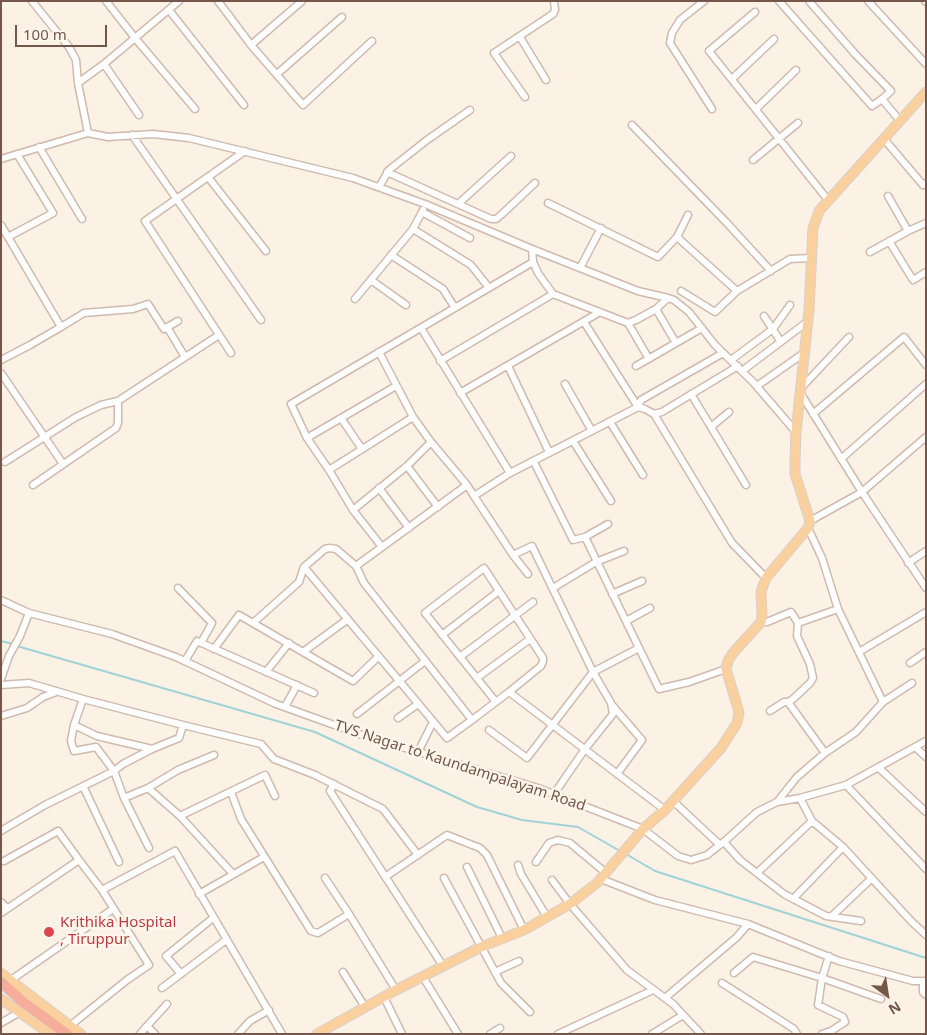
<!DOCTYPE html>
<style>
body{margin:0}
#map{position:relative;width:927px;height:1035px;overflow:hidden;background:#fcf1e5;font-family:"Noto Sans",sans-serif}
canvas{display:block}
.frame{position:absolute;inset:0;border:2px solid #75564a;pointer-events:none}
.north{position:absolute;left:862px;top:970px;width:50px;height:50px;-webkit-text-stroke:4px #fff6eb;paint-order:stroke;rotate:149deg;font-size:14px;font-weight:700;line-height:20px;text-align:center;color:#75564a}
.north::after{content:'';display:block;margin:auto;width:18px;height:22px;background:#75564a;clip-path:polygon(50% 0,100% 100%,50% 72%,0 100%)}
.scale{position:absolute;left:15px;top:25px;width:92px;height:22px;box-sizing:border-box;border:2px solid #75564a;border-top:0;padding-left:6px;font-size:15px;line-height:18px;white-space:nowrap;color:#75564a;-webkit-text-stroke:4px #fff6eb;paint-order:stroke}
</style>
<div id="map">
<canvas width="927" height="1035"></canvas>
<div class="frame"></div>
<div class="north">N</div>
<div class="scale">100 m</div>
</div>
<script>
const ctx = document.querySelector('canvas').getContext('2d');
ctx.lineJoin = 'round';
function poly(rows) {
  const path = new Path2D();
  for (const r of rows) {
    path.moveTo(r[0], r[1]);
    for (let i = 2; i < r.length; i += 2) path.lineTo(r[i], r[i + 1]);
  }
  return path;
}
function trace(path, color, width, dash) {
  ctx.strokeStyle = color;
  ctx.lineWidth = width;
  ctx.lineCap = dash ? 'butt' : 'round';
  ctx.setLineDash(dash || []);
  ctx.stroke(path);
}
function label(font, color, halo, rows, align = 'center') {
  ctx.font = font + ' "Noto Sans",sans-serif';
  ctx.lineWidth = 5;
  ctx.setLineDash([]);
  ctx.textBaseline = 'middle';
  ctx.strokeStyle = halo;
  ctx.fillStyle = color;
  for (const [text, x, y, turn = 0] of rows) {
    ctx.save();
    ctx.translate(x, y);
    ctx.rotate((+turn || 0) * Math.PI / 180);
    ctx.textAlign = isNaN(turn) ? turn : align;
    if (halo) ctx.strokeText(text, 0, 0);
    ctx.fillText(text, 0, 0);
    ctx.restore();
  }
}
const stream = poly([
 [1,641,13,644],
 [17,646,315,732,477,807,522,820,578,827,620,851],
 [626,854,655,871,926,958]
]);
const minor = poly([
 [32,1,69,47,76,60,78,83,88,133],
 [106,1,135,38,195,109],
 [218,1,251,45,303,105,372,41],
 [704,1,680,20,672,33,670,43,712,109],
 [779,1,872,106,882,99],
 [809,1,856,55,891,91,882,99,900,121],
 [868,1,926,64],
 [925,1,926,2],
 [169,10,244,105],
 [755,12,709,51,828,200],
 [520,37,546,80],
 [251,45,302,1],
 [104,64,139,115],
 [277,74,342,17],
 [732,79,774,39],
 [78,83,104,64,179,1],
 [525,97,494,53,553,14,555,10,554,1],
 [756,109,796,70],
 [632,125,726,222,771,271],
 [132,135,261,320],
 [884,139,923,185,926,183],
 [39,147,82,219],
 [1,159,88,133,108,137,153,134,189,138,353,178,425,204,532,249,638,291,668,298],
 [753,160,798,123],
 [387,172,491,219,496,219,501,215,535,183],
 [208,177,266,251],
 [379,187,389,170,427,140,470,110],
 [888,196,908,231,926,223],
 [548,203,658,257,677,237,737,291],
 [458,204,511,156],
 [423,210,422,212,470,238],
 [1,225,61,327,84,313,133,309,148,304,164,329,178,321],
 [413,229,471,265,489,288],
 [8,237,53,213,17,154],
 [677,237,688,215],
 [889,241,913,280,926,272],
 [532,249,533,262,538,273,553,294,628,323,636,320,656,309,668,298,674,300,689,312,715,345,753,382,796,432],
 [870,252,908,231],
 [391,255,443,289,455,308],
 [580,268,601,228],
 [371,280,406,305],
 [681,291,715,312,737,291,790,259,811,258],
 [355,299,413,229,422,212],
 [656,309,676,343],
 [764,316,781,342],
 [584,322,638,407,645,409,654,414,662,412,738,366],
 [628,323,649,359],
 [167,327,185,357],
 [421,328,510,473],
 [379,352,413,417,431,442,467,485],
 [231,353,145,221,245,151],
 [1,360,30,345,61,327],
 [731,360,773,329,790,305],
 [440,361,553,294],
 [508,366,549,452],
 [636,366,702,328],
 [742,371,807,322],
 [1,373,63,464],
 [565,384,592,431],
 [757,386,804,353],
 [802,387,849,337],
 [460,393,600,312],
 [691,394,746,485],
 [801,394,862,492,926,437],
 [654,414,732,543,766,578],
 [813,414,904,337,926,365],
 [341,418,362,449],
 [610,422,643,475],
 [711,427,729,412],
 [307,438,396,386],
 [573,441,611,501],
 [841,459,926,384],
 [5,462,76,417,101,405,118,401,219,335],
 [534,462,573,540,585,537,608,524],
 [407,466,438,507],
 [329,470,413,417],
 [33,485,116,428,118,423,118,401],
 [379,488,409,528],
 [474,496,513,555,528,574],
 [353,510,407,466,431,442],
 [810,521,862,492,926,588],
 [585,537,659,689,689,682,726,669],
 [382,547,353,510,329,470,307,438,291,404,533,262],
 [908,563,926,551],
 [304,567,447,738,472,720,509,692,541,666,543,661,543,658,484,568,425,613,496,702],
 [178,588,212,623,201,643],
 [553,588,596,562,624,551],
 [612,594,642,581],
 [1,600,29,613,112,634,176,657,276,704,362,735,538,788,643,829,678,856,691,860,707,855,726,840,757,812,777,802,800,798,846,785,926,741],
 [626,621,650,608],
 [761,622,767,622,791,612,798,623,838,609],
 [253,623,299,582,304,567,325,549,330,548,336,549,356,566],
 [442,635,499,591],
 [214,649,239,615,353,681,379,656],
 [303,652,348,619],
 [859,652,926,612],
 [460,657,533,602],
 [185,661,197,641,314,693],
 [910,663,926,652],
 [266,672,289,643],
 [477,678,530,639],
 [1,679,9,656,20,636,29,613],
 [1,685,29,683,83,699,74,725,97,736,152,749,179,738,183,725,261,744,274,759,315,775,383,809,418,855],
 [509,692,665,810],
 [83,699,183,725],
 [788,702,825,753],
 [883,702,912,683],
 [612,705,642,740,617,774],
 [285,707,297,685],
 [770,711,784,702,788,702,793,699,810,683,813,678,810,664,797,636,798,623],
 [357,714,425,661],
 [1,716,27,708,43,697,56,692],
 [398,718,418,704],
 [472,720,364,583,356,566,467,485,474,496,510,473,638,407,641,400,723,353],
 [74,725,71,741,74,751,96,747,114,771,124,798,148,788,180,816,233,874],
 [489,730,527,758,593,672,532,546,513,555],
 [915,747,926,757],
 [418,752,433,722],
 [879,768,926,812],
 [334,784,330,791,443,966],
 [846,785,926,869],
 [83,786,119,862],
 [148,788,178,770,214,755],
 [231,792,241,819,311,931,318,933,349,914,396,990],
 [554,794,585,749,613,714,611,703,593,672,639,648],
 [124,798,149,848],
 [800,798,812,821,843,847,911,921,926,935],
 [673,801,720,845],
 [777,802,797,777,825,753,856,732,883,702,838,609,822,558,808,528],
 [180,816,265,775,275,796],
 [1,831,45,805,114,771,123,764,152,749],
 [724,842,740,860,784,894,826,916,861,921],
 [536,862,549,843,558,840,570,843,606,873],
 [518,865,521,874,547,917],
 [467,867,502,938],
 [757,873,812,821],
 [385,877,447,835,480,848,487,855,524,930],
 [325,878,349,914],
 [444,878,501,983,530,1012],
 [601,879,655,900,748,924,839,961,913,981,926,981],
 [552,880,570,904,627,970,673,1004,701,1034],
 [102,890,175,851,282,1034],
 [199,894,264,857],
 [793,899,843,847],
 [1,902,7,908],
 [1,913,79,860,58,831,4,861],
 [832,916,872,878],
 [829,956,822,978,818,1005,843,1017,845,1022,831,1031],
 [343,972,365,1007],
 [495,972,519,961],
 [734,973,753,957,822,978,881,999],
 [181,974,166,956,213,918],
 [423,977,458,1034],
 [11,980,113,909],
 [923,981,923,992,926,995],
 [722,983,794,1029,797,1034],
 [162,988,226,940],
 [384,997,402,1034],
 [665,998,737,937,748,924],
 [1,1023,20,1012],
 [71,1025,127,980,149,965,102,890,79,860],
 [140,1034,147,1026],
 [155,1034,147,1026,167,1004],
 [238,1034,250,1021,269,1010],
 [490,1034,500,1028],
 [558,1034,653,990],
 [652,1034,683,1015],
 [822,1034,831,1031,832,1034]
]);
const major = poly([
 [1,973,81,1034],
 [1,999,50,1034],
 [317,1034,396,990,481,947,524,930,570,904,597,883,643,829,665,810,721,748,737,723,739,712,726,669,728,661,733,653,761,622,762,615,761,592,766,578,808,528,810,521,795,474,795,463,796,432,809,310,813,228,819,211,926,92]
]);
const highway = poly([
 [1,982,23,1002,67,1034]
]);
const markers = [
 [49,932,6,"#e0444e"]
];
const streetNames = [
 ["TVS Nagar to Kaundampalayam Road",460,766,18]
];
const healthNames = [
 ["Krithika Hospital",60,923],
 [", Tiruppur",60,940]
];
trace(stream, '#9fd3d8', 2);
trace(minor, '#d0baae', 9);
trace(major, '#d8d0cc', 11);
trace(highway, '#d8d0cc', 12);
trace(minor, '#fff', 6);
trace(major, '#fad19e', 9);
trace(highway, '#f6ad9c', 10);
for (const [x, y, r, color] of markers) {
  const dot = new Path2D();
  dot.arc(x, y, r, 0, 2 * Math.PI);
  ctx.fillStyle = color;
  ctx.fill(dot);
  trace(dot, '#fff6eb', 2);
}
label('15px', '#75564a', '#fff6eb', streetNames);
label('15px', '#be3a42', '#fff6eb', healthNames, 'left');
</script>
